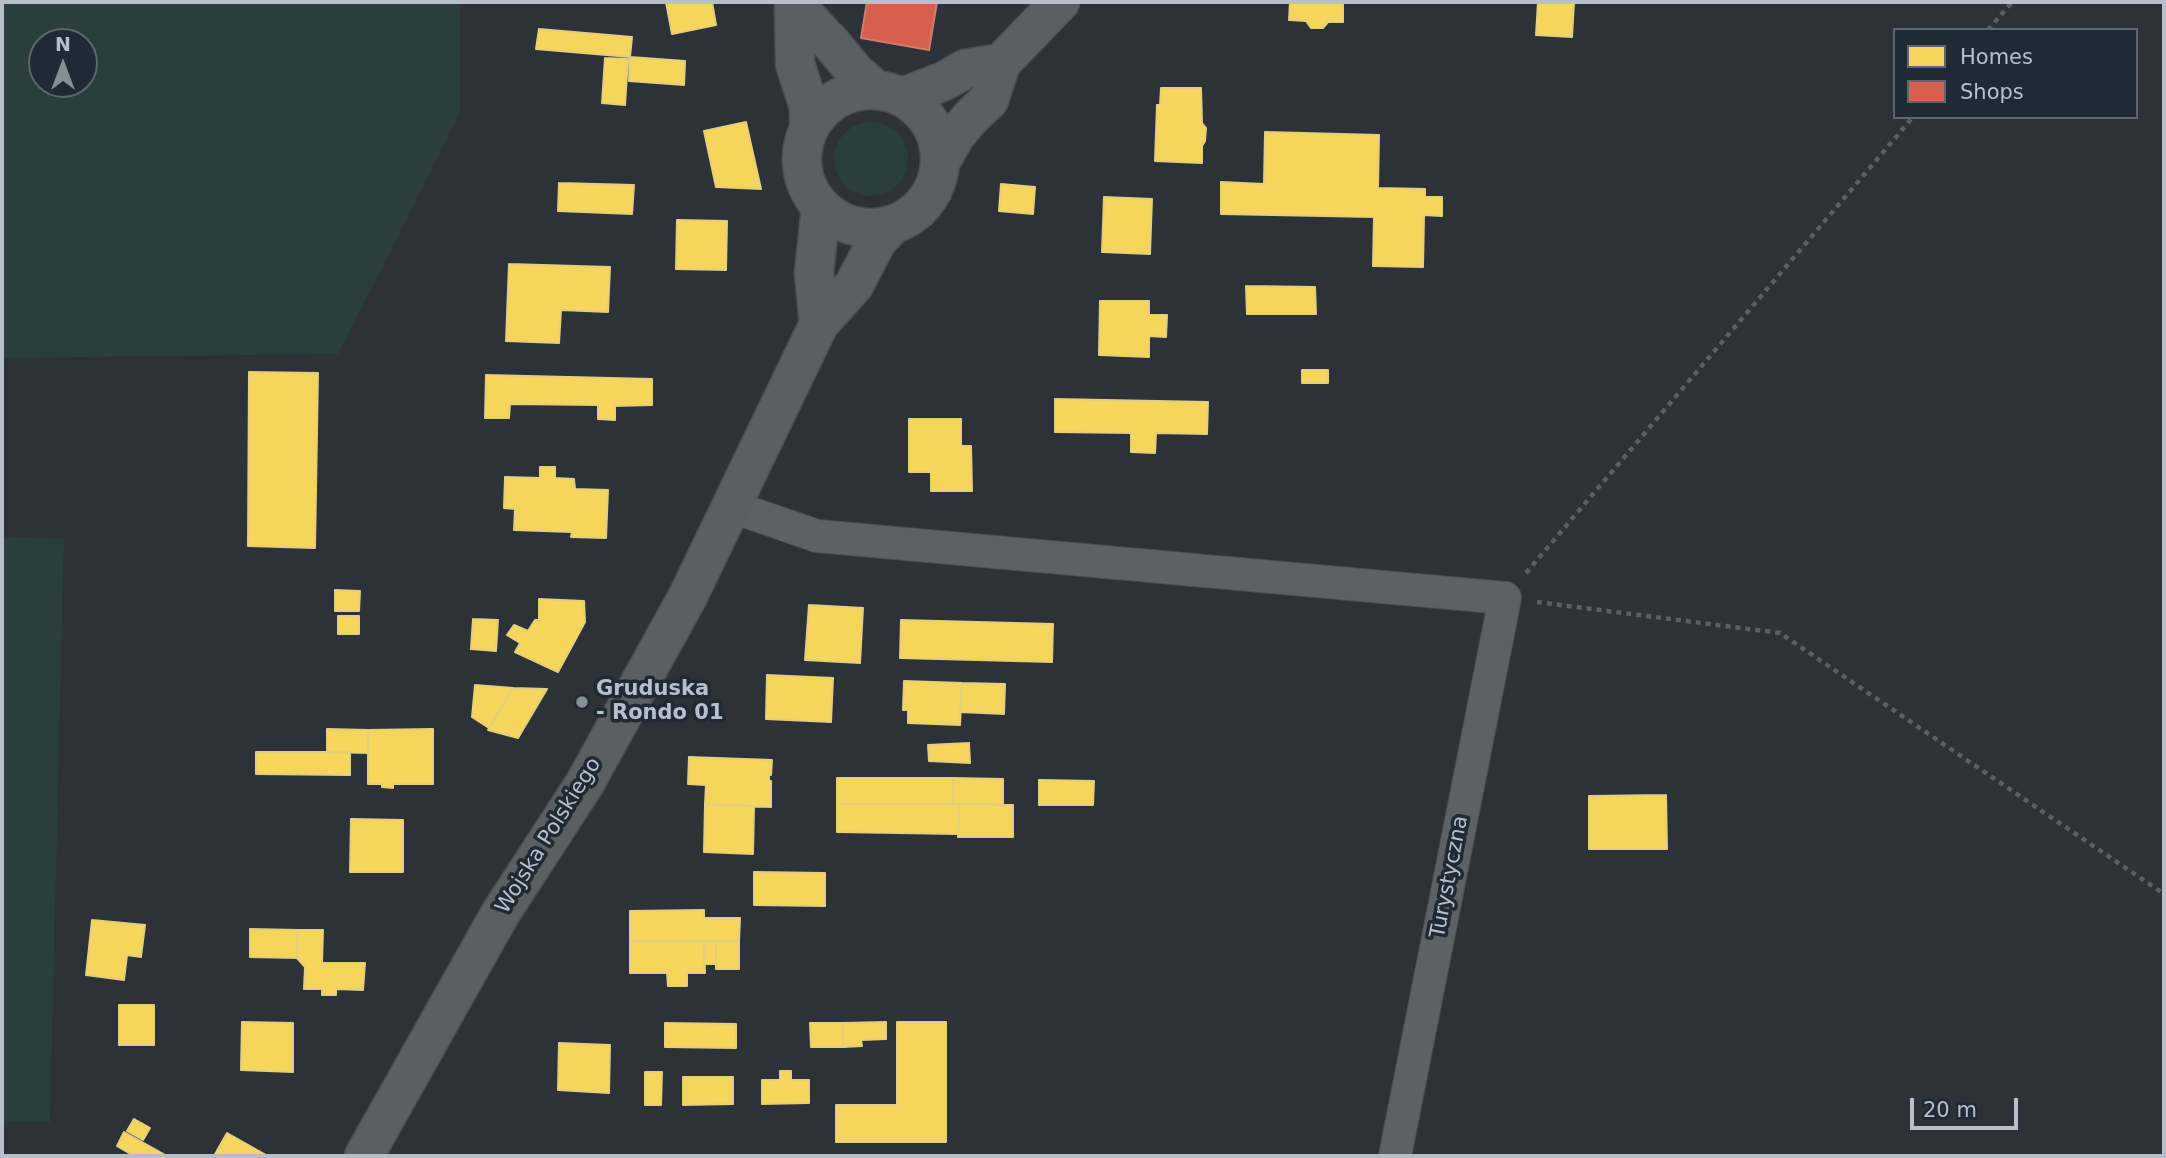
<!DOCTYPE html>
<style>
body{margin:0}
#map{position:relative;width:2166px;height:1158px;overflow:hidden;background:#2c3238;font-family:"DejaVu Sans",sans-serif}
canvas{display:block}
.frame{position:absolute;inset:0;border:4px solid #b7c0c8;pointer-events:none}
.legend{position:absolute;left:1893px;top:28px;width:245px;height:91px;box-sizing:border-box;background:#202a32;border:2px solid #5c666e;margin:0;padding:9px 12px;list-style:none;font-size:21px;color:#b7c0c8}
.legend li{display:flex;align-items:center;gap:14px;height:35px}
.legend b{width:35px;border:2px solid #5c666e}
.north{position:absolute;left:28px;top:28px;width:70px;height:70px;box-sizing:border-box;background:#202a32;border:2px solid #5c666e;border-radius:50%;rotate:0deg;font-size:19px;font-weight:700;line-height:28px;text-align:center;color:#b7c0c8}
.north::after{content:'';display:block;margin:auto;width:24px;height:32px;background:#868e96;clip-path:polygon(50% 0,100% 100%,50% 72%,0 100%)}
.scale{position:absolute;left:1910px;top:1098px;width:108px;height:32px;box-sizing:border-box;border:4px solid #b7c0c8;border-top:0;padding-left:9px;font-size:21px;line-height:24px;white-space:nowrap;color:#b7c0c8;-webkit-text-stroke:5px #202a32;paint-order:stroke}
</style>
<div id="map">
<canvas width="2166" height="1158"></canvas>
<div class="frame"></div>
<ul class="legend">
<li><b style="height:19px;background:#f6d55c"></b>Homes</li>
<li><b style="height:19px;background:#d6604d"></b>Shops</li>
</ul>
<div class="north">N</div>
<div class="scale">20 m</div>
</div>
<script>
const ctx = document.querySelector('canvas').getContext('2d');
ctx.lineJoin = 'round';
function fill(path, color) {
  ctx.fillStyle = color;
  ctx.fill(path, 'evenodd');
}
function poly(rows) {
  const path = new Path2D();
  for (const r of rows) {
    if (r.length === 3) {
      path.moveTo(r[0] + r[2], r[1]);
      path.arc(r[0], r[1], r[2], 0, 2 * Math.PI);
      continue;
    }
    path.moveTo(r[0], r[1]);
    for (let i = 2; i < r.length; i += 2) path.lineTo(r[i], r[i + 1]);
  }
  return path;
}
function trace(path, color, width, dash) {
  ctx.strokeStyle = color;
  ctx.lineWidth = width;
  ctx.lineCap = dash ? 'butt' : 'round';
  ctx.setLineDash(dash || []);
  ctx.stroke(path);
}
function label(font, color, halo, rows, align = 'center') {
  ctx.font = font + ' "DejaVu Sans",sans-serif';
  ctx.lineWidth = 7;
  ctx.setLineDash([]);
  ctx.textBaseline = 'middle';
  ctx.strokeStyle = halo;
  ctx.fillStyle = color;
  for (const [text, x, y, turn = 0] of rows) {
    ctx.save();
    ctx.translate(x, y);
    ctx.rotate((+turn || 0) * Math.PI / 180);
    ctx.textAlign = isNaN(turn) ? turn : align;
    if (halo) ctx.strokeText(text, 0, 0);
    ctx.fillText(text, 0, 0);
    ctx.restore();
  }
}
const green = poly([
 [2,2,460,2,460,113,338,354,2,358],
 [42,42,84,42,84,84,42,84],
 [871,159,37],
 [2,537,64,539,50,1122,2,1121]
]);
const homes = poly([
 [666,2,712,2,716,25,672,34,666,2],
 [1290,2,1343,2,1343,22,1328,22,1323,28,1311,28,1306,21,1289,20,1290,2],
 [1538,2,1574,2,1572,37,1536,35,1538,2],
 [539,29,632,37,630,57,536,49,539,29],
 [630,57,685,61,684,85,629,81,630,57],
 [605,58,628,59,625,105,602,103,605,58],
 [1161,88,1201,88,1202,123,1206,128,1205,141,1202,146,1202,163,1155,161,1157,105,1160,105,1161,88],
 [746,122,761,189,716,187,704,131,746,122],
 [1265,132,1379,135,1378,188,1425,189,1425,197,1442,197,1442,216,1424,215,1423,267,1373,266,1374,217,1221,214,1221,182,1264,184,1265,132],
 [559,183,634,185,632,214,558,211,559,183],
 [1001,184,1035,187,1033,214,999,211,1001,184],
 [1104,197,1152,199,1150,254,1102,252,1104,197],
 [677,220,727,221,726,270,676,269,677,220],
 [509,264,610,267,608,312,561,310,559,343,506,341,509,264],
 [1246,286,1315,287,1316,314,1247,314,1246,286],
 [1100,301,1149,301,1149,315,1167,315,1166,337,1149,336,1149,357,1099,355,1100,301],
 [1302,370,1328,370,1328,383,1302,383,1302,370],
 [249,372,318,373,315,548,248,546,249,372],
 [486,375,652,379,652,405,615,406,615,420,598,419,598,405,510,404,509,418,485,418,486,375],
 [1055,399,1208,402,1207,434,1156,433,1155,453,1131,452,1131,433,1055,432,1055,399],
 [909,419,961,419,961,446,971,446,972,491,931,491,931,472,909,472,909,419],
 [540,467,555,467,555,478,574,479,575,489,608,490,606,538,571,537,572,532,514,530,515,509,504,508,505,477,540,478,540,467],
 [335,590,360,591,359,611,335,611,335,590],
 [539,599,584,601,585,622,558,672,515,652,520,643,507,635,514,625,528,631,535,620,539,620,539,599],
 [809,605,863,608,860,663,805,660,809,605],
 [338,616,359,616,359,634,338,634,338,616],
 [473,619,498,620,496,651,471,649,473,619],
 [901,620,1053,624,1052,662,900,658,901,620],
 [767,675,833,678,831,722,766,719,767,675],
 [904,681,962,683,960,725,908,723,908,710,903,710,904,681],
 [962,683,1005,684,1004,714,960,712,962,683],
 [475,685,513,688,489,728,472,717,475,685],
 [513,688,547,689,518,738,488,730,513,688],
 [327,729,368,730,368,753,327,752,327,729],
 [433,729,433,784,393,784,393,788,382,787,382,784,368,784,368,730,433,729],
 [969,743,970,763,929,761,928,745,969,743],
 [256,752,350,752,350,775,256,774,256,752],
 [689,757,772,760,771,775,769,775,769,781,771,781,771,807,705,804,706,785,688,784,689,757],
 [837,778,953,778,953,804,837,804,837,778],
 [953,778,1003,779,1003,804,953,804,953,778],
 [1039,780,1094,781,1093,805,1039,805,1039,780],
 [1666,795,1667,849,1589,849,1589,796,1666,795],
 [705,804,754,806,753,854,704,852,705,804],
 [837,804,959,804,958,834,837,832,837,804],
 [959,804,1013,805,1013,837,958,837,959,804],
 [351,819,403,820,403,872,350,872,351,819],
 [754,872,825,873,825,906,754,905,754,872],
 [704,910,704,918,740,918,739,941,630,941,630,911,704,910],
 [92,920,145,925,141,957,127,955,124,980,86,975,92,920],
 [250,929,298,930,297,958,250,957,250,929],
 [298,930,323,930,322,963,365,963,363,990,336,989,336,995,322,995,322,989,304,989,305,967,297,958,298,930],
 [630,941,704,941,705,973,687,973,687,986,668,986,667,973,630,973,630,941],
 [704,941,716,941,716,964,704,964,704,941],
 [716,941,739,941,739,969,716,969,716,941],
 [119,1005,154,1005,154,1045,119,1045,119,1005],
 [242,1022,293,1023,293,1072,241,1070,242,1022],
 [886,1022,886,1039,861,1040,862,1046,843,1047,843,1023,886,1022],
 [897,1022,946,1022,946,1142,836,1142,836,1105,897,1105,897,1022],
 [665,1023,736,1024,736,1048,665,1047,665,1023],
 [810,1023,843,1023,843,1047,811,1047,810,1023],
 [559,1043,610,1045,609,1093,558,1090,559,1043],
 [780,1071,791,1071,791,1080,809,1080,809,1103,762,1104,762,1080,780,1080,780,1071],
 [645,1072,662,1072,661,1105,645,1105,645,1072],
 [683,1077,733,1077,733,1104,683,1105,683,1077],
 [134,1119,150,1128,143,1140,127,1131,134,1119],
 [124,1132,167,1156,134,1156,117,1146,124,1132],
 [227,1133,266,1155,265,1156,214,1156,227,1133]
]);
const shops = poly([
 [867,2,937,2,929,50,861,38,867,2]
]);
const path = poly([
 [1988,30,2012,2],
 [785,156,790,189],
 [929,224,949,198],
 [1526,573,1913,117],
 [1537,602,1780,633,2164,894]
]);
const street = poly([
 [730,506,817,536,1505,598,1395,1156]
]);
const secondary = poly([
 [794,2,795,64,809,107,809,128],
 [794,4,832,44,855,72,876,90],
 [871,159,69],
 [903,97,944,81,965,69,1001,63],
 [941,161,955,136,970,118,989,100,1001,63,1060,2],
 [819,324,814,273,821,207],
 [364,1156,500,914,585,783,688,596,819,324,854,285,877,241,892,225]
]);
const markers = [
 [582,702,7,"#868e96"]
];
const poiNames = [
 ["Gruduska",596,690],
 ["- Rondo 01",596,714]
];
const streetNames = [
 ["Wojska Polskiego",549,836,-58],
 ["Turystyczna",1450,877,-79]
];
fill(green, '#2a3e3e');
fill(homes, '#f6d55c');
trace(homes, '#e3cf7c', 2);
fill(shops, '#d6604d');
trace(shops, '#cd7d72', 2);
trace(street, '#4a4e53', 34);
trace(secondary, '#4a4e53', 41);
trace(path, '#5a5f63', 4.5, [5, 5]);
trace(street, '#5c6166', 32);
trace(secondary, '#5a5f64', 38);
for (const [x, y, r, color] of markers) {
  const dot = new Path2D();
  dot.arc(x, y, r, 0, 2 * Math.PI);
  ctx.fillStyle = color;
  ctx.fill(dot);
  trace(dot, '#202a32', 2.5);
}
label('bold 21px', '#b7c0c8', '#202a32', poiNames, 'left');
label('21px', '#b7c0c8', '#202a32', streetNames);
</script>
